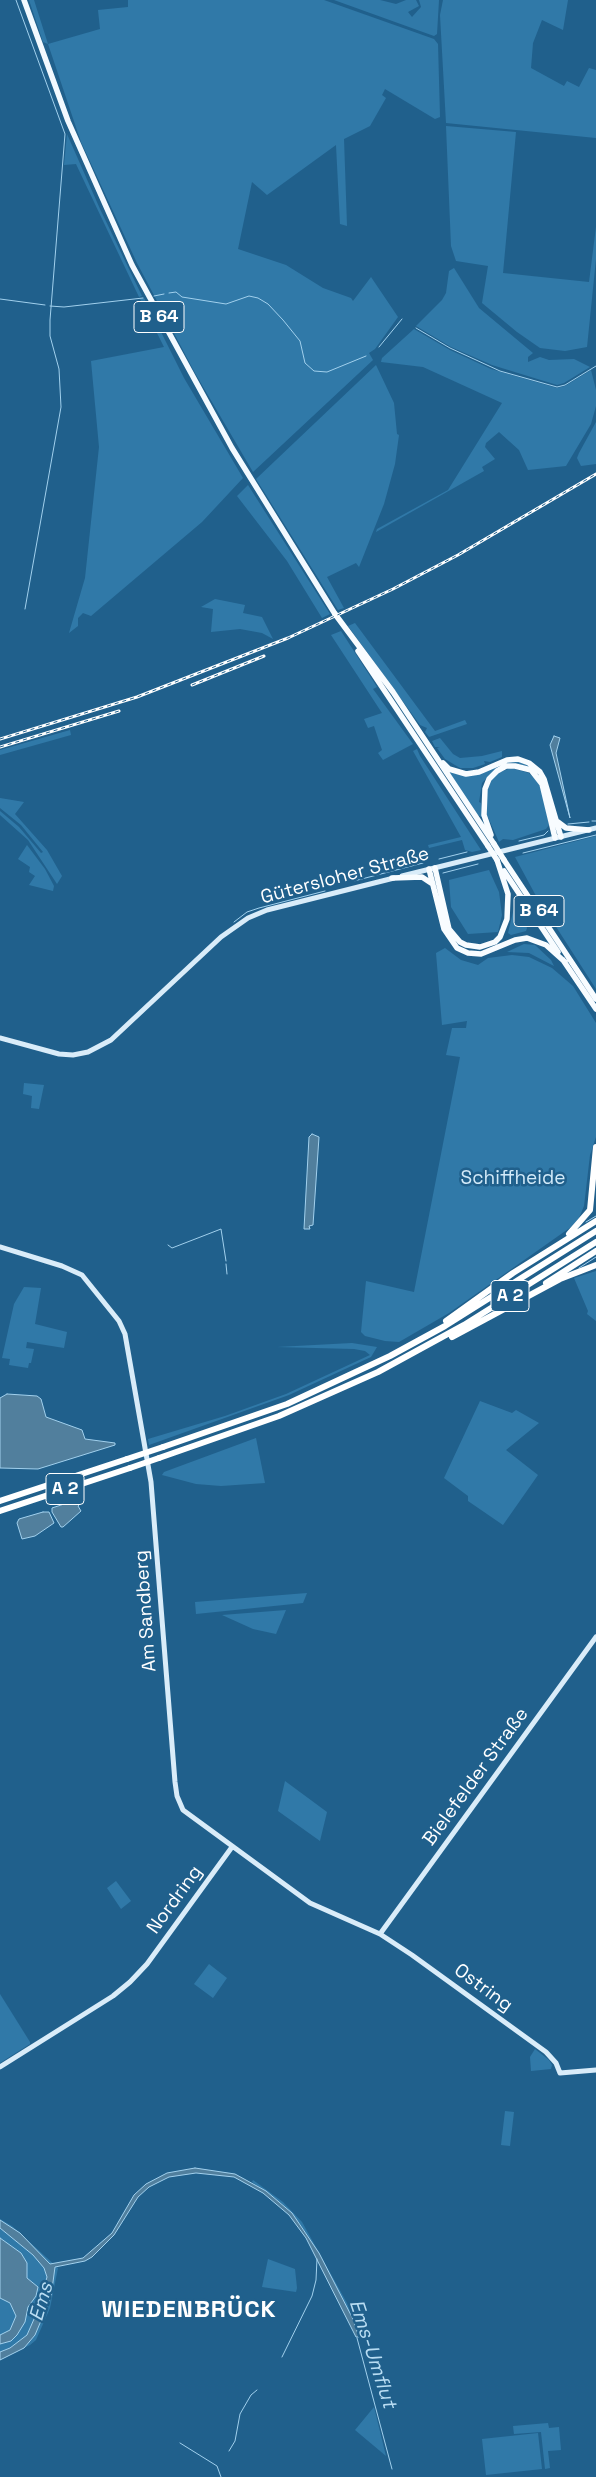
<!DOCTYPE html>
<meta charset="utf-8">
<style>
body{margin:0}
canvas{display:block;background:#20608c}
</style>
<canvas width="596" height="2477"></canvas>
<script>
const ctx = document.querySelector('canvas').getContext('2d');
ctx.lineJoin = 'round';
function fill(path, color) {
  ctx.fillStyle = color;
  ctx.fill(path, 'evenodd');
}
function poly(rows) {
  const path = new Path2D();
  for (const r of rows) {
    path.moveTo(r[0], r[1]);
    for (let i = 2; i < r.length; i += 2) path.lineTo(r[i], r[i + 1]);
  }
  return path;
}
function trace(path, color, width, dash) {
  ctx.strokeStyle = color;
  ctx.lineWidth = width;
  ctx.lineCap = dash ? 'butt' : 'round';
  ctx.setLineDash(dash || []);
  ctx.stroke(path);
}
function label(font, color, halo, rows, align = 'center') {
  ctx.font = font + ' "Space Grotesk",sans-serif';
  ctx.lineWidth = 5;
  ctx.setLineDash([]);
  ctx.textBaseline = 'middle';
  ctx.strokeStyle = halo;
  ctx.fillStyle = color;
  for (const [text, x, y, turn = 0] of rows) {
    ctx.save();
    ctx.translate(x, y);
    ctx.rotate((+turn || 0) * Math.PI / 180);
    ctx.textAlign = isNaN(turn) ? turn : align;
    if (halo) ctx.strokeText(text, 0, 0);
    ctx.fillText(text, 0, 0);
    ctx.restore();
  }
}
const green = poly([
 [29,0,34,0,48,44,100,29,98,10,128,7,128,0,324,0,434,39,438,44,440,117,435,119,385,89,382,95,386,98,370,126,344,139,347,226,340,224,336,145,267,195,252,182,238,249,286,265,323,288,351,298,353,301,371,277,398,317,375,349,369,353,373,360,253,472,195,373,137,263,81,142,48,44,43,42],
 [334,0,380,0,396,4,406,0,416,0,419,6,408,12,412,17,421,7,419,0,439,0,437,34,434,36],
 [443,0,568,0,563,30,542,20,533,43,531,68,564,86,567,81,579,87,589,68,596,70,596,138,446,123,440,15],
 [446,126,516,132,503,273,589,282,596,227,596,259,587,347,565,351,540,348,517,332,482,303,488,266,456,261,451,246],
 [67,134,100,209,142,296,139,297,76,164,64,165],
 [454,268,479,308,533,353,528,357,528,362,540,357,549,360,574,359,590,367,564,383,557,385,492,365,451,347,416,326,442,300,446,293,449,271],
 [144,298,184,378,243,478,202,522,91,616,83,613,78,618,78,626,69,633,85,578,99,447,91,361,164,347,140,299],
 [414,329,450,350,491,369,557,388,565,386,591,370,596,390,596,406,591,424,566,466,528,470,519,450,499,432,486,443,485,447,495,459,482,467,484,471,376,532,377,529,448,490,502,403,423,367,381,362,382,358],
 [376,365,394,403,397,434,399,435,395,464,384,504,359,567,356,563,327,577,344,608,338,610,256,479],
 [596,422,596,464,581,466,577,458,579,453],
 [248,485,330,614,322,618,287,561,237,496],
 [215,599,245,605,243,613,262,617,273,639,262,633,240,629,211,632,213,609,201,607],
 [355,623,435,731,465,720,467,724,429,737,425,732,427,728,420,725,348,626],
 [341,631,377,687,373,689,413,744,383,760,378,753,382,750,374,726,368,728,364,719,382,713,331,635],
 [70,730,71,735,0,755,0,750],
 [440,738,453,754,460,758,482,756,502,751,502,757,490,762,484,761,485,764,473,768,460,768,445,759,437,748,440,747,435,747,432,741],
 [417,749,420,756,481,850,472,852,465,850,462,840,429,848,428,845,461,837,413,751],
 [517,761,534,768,515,763,505,764,495,769,482,783,479,802,481,803,483,818,476,814,448,771,466,775,503,763],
 [511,768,529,773,538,782,542,791,549,825,546,829,513,840,503,839,499,842,487,815,487,790,491,780,498,773],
 [0,798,24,802,15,814,47,850,62,876,57,884,28,840,0,815,0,811,19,827,41,853,43,852,21,825,0,808],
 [596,836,596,989,535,894,515,857],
 [27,845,45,869,54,886,53,891,29,885,35,876,29,872,30,867,18,859],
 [489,870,499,892,502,915,498,932,468,934,451,907,449,880],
 [514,908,518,909,527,928,526,931,511,935,508,933],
 [524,944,535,945,551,960,554,966,529,953,507,952],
 [445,948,461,960,478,965,488,958,512,955,529,957,552,968,573,986,596,1023,596,1137,590,1155,584,1206,579,1218,571,1227,449,1313,399,1342,385,1341,365,1336,361,1332,366,1281,414,1292,460,1057,446,1055,452,1028,466,1028,467,1021,442,1025,436,953],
 [24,1083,44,1085,39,1109,31,1108,32,1096,23,1094],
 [596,1271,596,1321,587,1314,588,1311,574,1278],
 [24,1287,41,1288,35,1324,67,1332,64,1348,27,1342,26,1348,34,1349,31,1363,29,1363,28,1368,9,1365,10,1359,2,1358,14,1304],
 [352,1343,377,1347,371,1357,289,1395,149,1445,148,1439,225,1416,286,1394,370,1355,365,1351,354,1349,277,1347],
 [480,1401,512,1413,516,1410,539,1423,506,1450,538,1475,503,1525,468,1501,468,1496,444,1478],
 [256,1438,265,1483,221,1486,196,1484,162,1475,164,1472],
 [307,1593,303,1603,196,1614,195,1602],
 [286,1610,276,1634,253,1629,222,1615],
 [285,1781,327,1812,320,1841,278,1811],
 [116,1881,131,1901,121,1909,107,1888],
 [209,1964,227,1978,213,1998,194,1984],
 [0,1994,30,2042,30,2044,0,2063],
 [535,2049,549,2060,552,2065,551,2069,531,2071,530,2057],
 [505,2111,514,2112,510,2146,501,2145],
 [253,2180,283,2202,302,2222,352,2312,360,2335,359,2337,353,2319,319,2253,299,2223,282,2204,252,2182],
 [0,2219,12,2226,58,2268,50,2308,36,2340,30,2345,0,2360],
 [268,2259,295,2269,297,2288,296,2292,262,2287],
 [374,2407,386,2456,355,2430],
 [548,2423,549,2428,559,2427,561,2450,548,2451,550,2468,545,2469,541,2432,514,2434,513,2426],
 [538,2433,542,2469,486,2475,482,2439]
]);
const water = poly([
 [554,736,560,738,556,753,570,818,550,745,554,736],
 [312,1134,319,1137,313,1225,309,1226,310,1229,304,1229,309,1137,312,1134],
 [7,1394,37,1396,41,1399,46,1417,82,1430,85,1439,115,1443,115,1445,38,1469,0,1468,0,1398,7,1394],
 [79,1499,82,1502,78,1506,81,1511,63,1527,61,1527,52,1512,52,1508,79,1499],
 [43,1512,49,1512,54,1523,35,1536,22,1539,17,1523,19,1519,43,1512],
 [195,2168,235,2174,266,2191,292,2213,319,2253,353,2319,359,2337,356,2337,306,2238,289,2215,263,2193,234,2177,196,2173,169,2177,149,2187,138,2197,114,2235,92,2257,85,2261,55,2267,51,2297,35,2335,24,2348,0,2360,0,2352,10,2348,27,2335,38,2310,47,2277,44,2268,33,2255,0,2228,0,2220,20,2233,50,2264,83,2258,112,2233,134,2195,146,2184,167,2173,195,2168],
 [0,2238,21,2253,27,2263,27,2278,38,2287,36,2296,28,2307,25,2322,17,2335,11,2341,0,2344,0,2335,10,2330,16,2316,10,2303,0,2298,0,2238]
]);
const stream = poly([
 [16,0,65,134,50,320,50,336,59,369,61,407,25,609],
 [169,293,176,292,182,297,226,304,249,296,258,298,268,304,283,320,300,341,305,363,314,371,327,372,366,356],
 [154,296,164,294],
 [0,299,45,305],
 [50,306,64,307,143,298],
 [416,328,450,348,500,371,557,387,565,385,596,366],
 [379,347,402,319],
 [592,821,596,821],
 [568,824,589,822],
 [519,841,544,835,548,831],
 [523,853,596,835],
 [439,859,467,852],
 [443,873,478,864],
 [354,881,423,863],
 [234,922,247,912,259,908,325,891],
 [586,1222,596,1216],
 [168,1245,172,1248,221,1229,226,1261],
 [226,1264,227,1274],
 [579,1268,596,1257],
 [357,2338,392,2469],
 [282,2357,312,2296,316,2280,317,2259],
 [180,2443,217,2466,221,2477],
 [229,2451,235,2441,240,2414,251,2395,257,2390]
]);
const secondary = poly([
 [402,876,596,828],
 [0,1038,59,1054,73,1055,88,1052,111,1040,221,937,248,918,267,910,394,878],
 [0,1247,62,1266,82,1275,119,1321,125,1334,151,1482,175,1782,177,1796,183,1810,310,1903,380,1934,412,1955,546,2052,556,2063,560,2073,596,2070],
 [380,1934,596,1637],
 [0,2067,113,1996,130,1982,147,1964,232,1847]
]);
const primary = poly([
 [24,0,68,121,132,265,232,448,335,614]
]);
const trunk = poly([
 [335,614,393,692,494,844],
 [358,651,488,846],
 [443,763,449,769,466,774,479,772,507,760,518,759,529,763,540,772,544,779,561,837],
 [558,822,566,828,589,830],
 [491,835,484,815,485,789,489,779,497,771,506,766,515,766,531,770,542,784,555,838],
 [504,860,596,999],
 [435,868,449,929,460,942,466,945,480,947,495,942,500,937,507,919,508,894,497,860],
 [429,869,444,929,457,948,468,953,481,954,515,940,527,938,546,945,565,962],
 [504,871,558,952],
 [392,878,422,877,431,883],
 [563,960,596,1009]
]);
const motorway = poly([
 [569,1234,590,1210,596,1147],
 [546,1283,596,1251],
 [446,1321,513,1273,596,1221],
 [452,1337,560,1279,596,1265],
 [163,1447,287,1404,390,1356,445,1326,596,1231],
 [159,1458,279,1416,378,1372,464,1325,596,1242],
 [0,1501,127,1459],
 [0,1511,130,1468]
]);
const rail = poly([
 [192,685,264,656],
 [0,739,137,697,288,638,393,589,458,555,596,474],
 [0,747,119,711]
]);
const trunkBridge = poly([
 [494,844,504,860],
 [488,846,497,860]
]);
const motorwayBridge = poly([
 [127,1459,163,1447],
 [130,1468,159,1458]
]);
const shields = [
 [159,317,50],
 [539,911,50],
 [510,1296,38],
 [65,1489,38]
];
const shieldNames = [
 ["B 64",159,317],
 ["B 64",539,911],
 ["A 2",510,1296],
 ["A 2",65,1489]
];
const streetNames = [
 ["Gütersloher Straße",345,876,-15],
 ["Am Sandberg",146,1611,-94],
 ["Bielefelder Straße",476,1777,-54],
 ["Nordring",175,1900,-54],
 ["Ostring",483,1988,36]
];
const parkNames = [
 ["Schiffheide",513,1179]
];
const waterNames = [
 ["Ems",42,2302,-74],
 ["Ems-Umflut",372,2354,72]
];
const districtNames = [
 ["WIEDENBRÜCK",189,2310]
];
fill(green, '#3079a8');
fill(water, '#517f9d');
trace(water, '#a1d0ed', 1);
trace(stream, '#a1d0ed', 1);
trace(secondary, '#d9ecf9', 5);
trace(primary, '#f2f9ff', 5.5);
trace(trunk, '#f8fcff', 5.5);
trace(motorway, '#fff', 6);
trace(rail, '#fff', 3);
trace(rail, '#20608c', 1, [4]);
trace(trunkBridge, '#f8fcff', 5.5);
trace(motorwayBridge, '#fff', 6);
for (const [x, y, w] of shields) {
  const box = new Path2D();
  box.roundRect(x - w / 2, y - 15.5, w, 31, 4);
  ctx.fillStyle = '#20608c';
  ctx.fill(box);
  trace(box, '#fff', 1);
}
label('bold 18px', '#fff', null, shieldNames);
label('19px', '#fff', '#20608c', streetNames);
label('19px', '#d2eaf9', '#20608c', parkNames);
label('italic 20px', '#b9ddf3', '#20608c', waterNames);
ctx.letterSpacing = '1px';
label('bold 24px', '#fff', '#20608c', districtNames);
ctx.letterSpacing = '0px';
</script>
